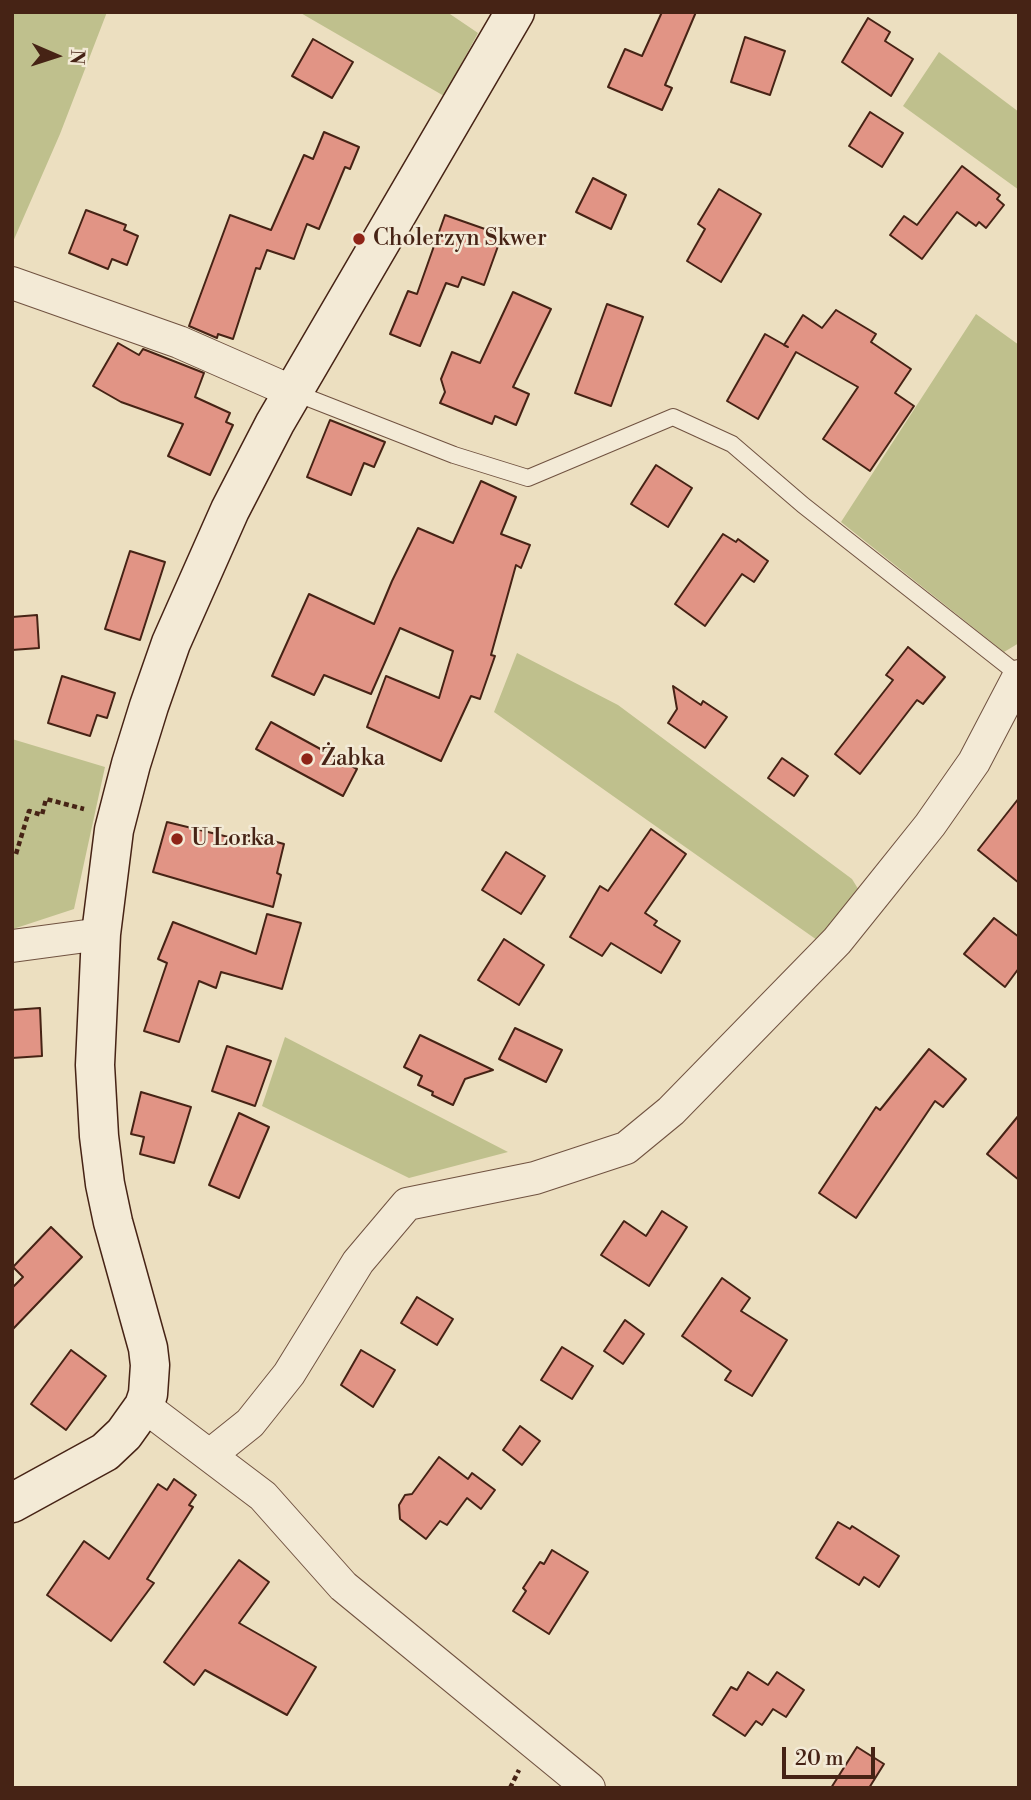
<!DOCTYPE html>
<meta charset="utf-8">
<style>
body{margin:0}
#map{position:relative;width:1031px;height:1800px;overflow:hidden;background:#ecdfc0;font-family:"Libre Bodoni",serif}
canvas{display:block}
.frame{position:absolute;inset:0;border:14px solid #462315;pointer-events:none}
.north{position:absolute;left:21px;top:21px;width:70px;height:70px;-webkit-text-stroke:5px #f3ead6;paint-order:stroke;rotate:93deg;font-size:19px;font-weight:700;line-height:28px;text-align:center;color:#462315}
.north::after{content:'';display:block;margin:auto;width:24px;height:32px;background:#462315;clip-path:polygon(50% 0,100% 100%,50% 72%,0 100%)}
.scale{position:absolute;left:782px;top:1747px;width:93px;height:32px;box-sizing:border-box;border:4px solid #462315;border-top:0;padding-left:9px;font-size:21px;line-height:24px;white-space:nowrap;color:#462315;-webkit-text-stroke:5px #f3ead6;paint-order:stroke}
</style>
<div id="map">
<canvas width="1031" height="1800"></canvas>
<div class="frame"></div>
<div class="north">N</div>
<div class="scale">20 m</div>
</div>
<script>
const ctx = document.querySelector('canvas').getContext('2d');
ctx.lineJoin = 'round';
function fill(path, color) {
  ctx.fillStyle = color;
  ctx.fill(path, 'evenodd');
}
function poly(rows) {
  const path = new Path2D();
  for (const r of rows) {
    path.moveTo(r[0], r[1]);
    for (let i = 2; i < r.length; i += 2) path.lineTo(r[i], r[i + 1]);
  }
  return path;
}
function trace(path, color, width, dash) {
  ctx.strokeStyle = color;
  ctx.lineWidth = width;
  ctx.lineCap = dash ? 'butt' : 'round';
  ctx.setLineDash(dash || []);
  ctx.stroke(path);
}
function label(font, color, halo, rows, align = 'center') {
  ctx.font = font + ' "Libre Bodoni",serif';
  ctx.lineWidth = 5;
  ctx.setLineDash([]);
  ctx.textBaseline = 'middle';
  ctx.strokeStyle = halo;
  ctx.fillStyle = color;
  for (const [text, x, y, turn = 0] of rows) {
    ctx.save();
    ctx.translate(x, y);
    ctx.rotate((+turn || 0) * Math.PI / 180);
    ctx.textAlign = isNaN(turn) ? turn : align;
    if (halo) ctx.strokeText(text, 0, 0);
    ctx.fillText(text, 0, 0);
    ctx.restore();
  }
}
const green = poly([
 [12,12,107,12,60,134,12,244],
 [299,12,447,12,478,33,444,96],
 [939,52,1019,112,1019,190,903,106],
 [976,314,1019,345,1019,643,1004,652,841,522],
 [517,653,618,705,852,879,860,892,817,940,494,712],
 [12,739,105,767,74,909,13,929],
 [285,1037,508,1152,409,1178,262,1106]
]);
const building = poly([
 [662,12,696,12,665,85,672,88,662,110,608,87,625,49,642,56,662,12],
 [868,18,890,32,885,41,913,59,891,96,842,62,868,18],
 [745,37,785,51,770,95,731,82,745,37],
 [313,39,353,62,332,98,292,76,313,39],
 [870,112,903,133,882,167,849,146,870,112],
 [324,132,359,147,350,169,345,167,319,229,307,224,294,259,267,250,260,269,256,268,233,339,218,334,217,338,189,326,230,215,271,230,304,155,313,159,324,132],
 [962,166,1000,195,997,199,1004,205,986,228,979,222,976,226,957,212,922,259,890,235,904,216,917,225,962,166],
 [593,178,626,195,611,229,576,212,593,178],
 [719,189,761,214,721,282,687,261,705,229,698,224,719,189],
 [86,210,126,225,124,230,138,236,127,265,112,259,108,269,69,253,86,210],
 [445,215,502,235,484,285,462,277,458,287,446,283,420,346,390,334,408,291,417,294,445,215],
 [513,292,551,309,513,387,529,394,516,425,495,416,492,424,440,403,445,392,441,379,452,352,480,363,513,292],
 [607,304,643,317,611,406,575,393,607,304],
 [836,310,876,334,871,342,911,369,895,393,914,406,870,471,823,439,858,387,796,352,758,419,727,401,765,334,788,347,784,345,803,315,822,328,836,310],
 [118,343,139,355,143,349,204,373,195,397,230,413,226,422,233,425,210,475,168,456,183,424,121,402,93,386,118,343],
 [330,420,385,442,374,467,364,463,351,495,307,477,330,420],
 [656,465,692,488,668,527,631,504,656,465],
 [481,481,516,497,501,534,530,545,521,568,516,565,491,655,495,656,480,699,471,696,441,761,367,727,386,676,439,698,453,651,400,628,371,694,324,675,314,695,272,676,309,594,374,624,392,581,418,528,453,543,481,481],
 [723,534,736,542,738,539,768,561,754,582,742,574,705,626,675,604,723,534],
 [130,551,165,562,140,640,105,629,130,551],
 [37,615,39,648,12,650,12,617,37,615],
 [908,647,945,677,923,704,917,700,860,774,835,754,893,680,886,675,908,647],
 [62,676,115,693,107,718,97,715,90,736,48,723,62,676],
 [673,686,701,705,703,701,727,717,705,748,668,723,677,709,673,686],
 [271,722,357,769,343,796,256,749,271,722],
 [782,758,808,776,794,796,768,778,782,758],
 [1019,798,1019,883,978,850,1019,798],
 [167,822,249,842,251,835,284,844,277,873,281,875,273,907,153,872,167,822],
 [651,829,686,854,645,913,657,921,654,925,680,941,661,973,611,943,602,956,570,937,600,886,608,891,651,829],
 [506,852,545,876,521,914,482,890,506,852],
 [267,914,301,923,282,989,221,972,216,988,199,981,179,1042,144,1031,167,963,158,959,173,922,256,954,267,914],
 [994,918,1019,937,1019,968,1005,987,964,954,994,918],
 [504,939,544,965,519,1005,478,980,504,939],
 [40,1008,42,1056,12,1058,12,1010,40,1008],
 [515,1028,562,1050,546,1082,499,1059,515,1028],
 [420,1035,493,1070,465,1079,453,1105,432,1095,433,1092,418,1085,422,1076,404,1067,420,1035],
 [227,1046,271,1061,255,1106,212,1091,227,1046],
 [929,1049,966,1079,943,1107,935,1101,856,1218,819,1193,876,1107,880,1110,929,1049],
 [141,1092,191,1107,174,1163,140,1154,144,1137,131,1134,141,1092],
 [239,1113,269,1127,239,1198,209,1185,239,1113],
 [1019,1115,1019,1180,987,1154,1019,1115],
 [662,1211,687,1227,649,1286,601,1255,624,1221,646,1236,662,1211],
 [51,1227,82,1257,12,1330,12,1288,23,1277,13,1267,51,1227],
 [722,1278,750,1298,741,1311,787,1340,752,1396,725,1380,731,1371,682,1336,722,1278],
 [417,1297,453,1319,437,1345,401,1323,417,1297],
 [625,1320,644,1334,623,1364,604,1351,625,1320],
 [562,1347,593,1366,572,1399,541,1380,562,1347],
 [71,1350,106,1376,66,1430,31,1404,71,1350],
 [361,1350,395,1370,373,1407,341,1385,361,1350],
 [520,1426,540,1441,522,1465,503,1450,520,1426],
 [439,1457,468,1479,472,1473,495,1490,481,1509,467,1498,447,1525,440,1521,426,1539,400,1519,399,1505,405,1495,412,1494,439,1457],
 [174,1479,196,1495,189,1505,193,1507,147,1579,154,1583,111,1641,47,1595,84,1541,109,1559,158,1484,167,1490,174,1479],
 [838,1522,850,1529,852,1526,899,1556,879,1587,864,1577,859,1585,816,1558,838,1522],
 [552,1550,588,1572,549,1634,513,1611,526,1591,523,1588,540,1562,544,1564,552,1550],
 [239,1560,269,1582,239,1623,316,1667,287,1715,205,1670,194,1685,164,1662,239,1560],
 [748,1672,768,1685,777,1672,804,1690,786,1717,773,1709,762,1725,756,1721,745,1736,713,1715,731,1687,737,1690,748,1672],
 [857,1747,884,1764,869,1788,831,1788,857,1747]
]);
const path = poly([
 [16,854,29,811,42,815,46,799,84,809],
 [510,1788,519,1770]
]);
const lane = poly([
 [293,392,454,455,528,478,673,417,732,444,803,505,1019,675]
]);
const street = poly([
 [12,283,179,342,293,392],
 [12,946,101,934],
 [144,1406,263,1496,343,1586,589,1788],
 [210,1455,250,1423,289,1374,358,1262,407,1204,535,1178,626,1148,671,1111,837,941,878,890,930,825,974,762,1019,676]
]);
const secondary = poly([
 [12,1503,105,1452,124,1434,144,1406,148,1394,150,1365,148,1348,113,1222,105,1184,99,1136,95,1065,101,934,114,830,131,764,149,706,171,643,230,510,275,423,515,12]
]);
const markers = [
 [359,239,7,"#8f2418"],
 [307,759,7,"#8f2418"],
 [177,839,7,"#8f2418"]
];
const poiNames = [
 ["Cholerzyn Skwer",373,239],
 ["Żabka",321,759],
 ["U Lorka",191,839]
];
fill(green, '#bfc08d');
fill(building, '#e19485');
trace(building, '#462315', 2);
trace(lane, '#705240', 18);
trace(street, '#705240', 34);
trace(secondary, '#462315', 41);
trace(path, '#462315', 4.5, [5, 3.5]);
trace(lane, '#f3ead6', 16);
trace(street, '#f3ead6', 32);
trace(secondary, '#f3ead6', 38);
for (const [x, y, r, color] of markers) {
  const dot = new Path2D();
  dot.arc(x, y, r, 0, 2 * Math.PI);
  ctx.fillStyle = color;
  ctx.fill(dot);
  trace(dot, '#f3ead6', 2.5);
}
label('23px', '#462315', '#f3ead6', poiNames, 'left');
</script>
